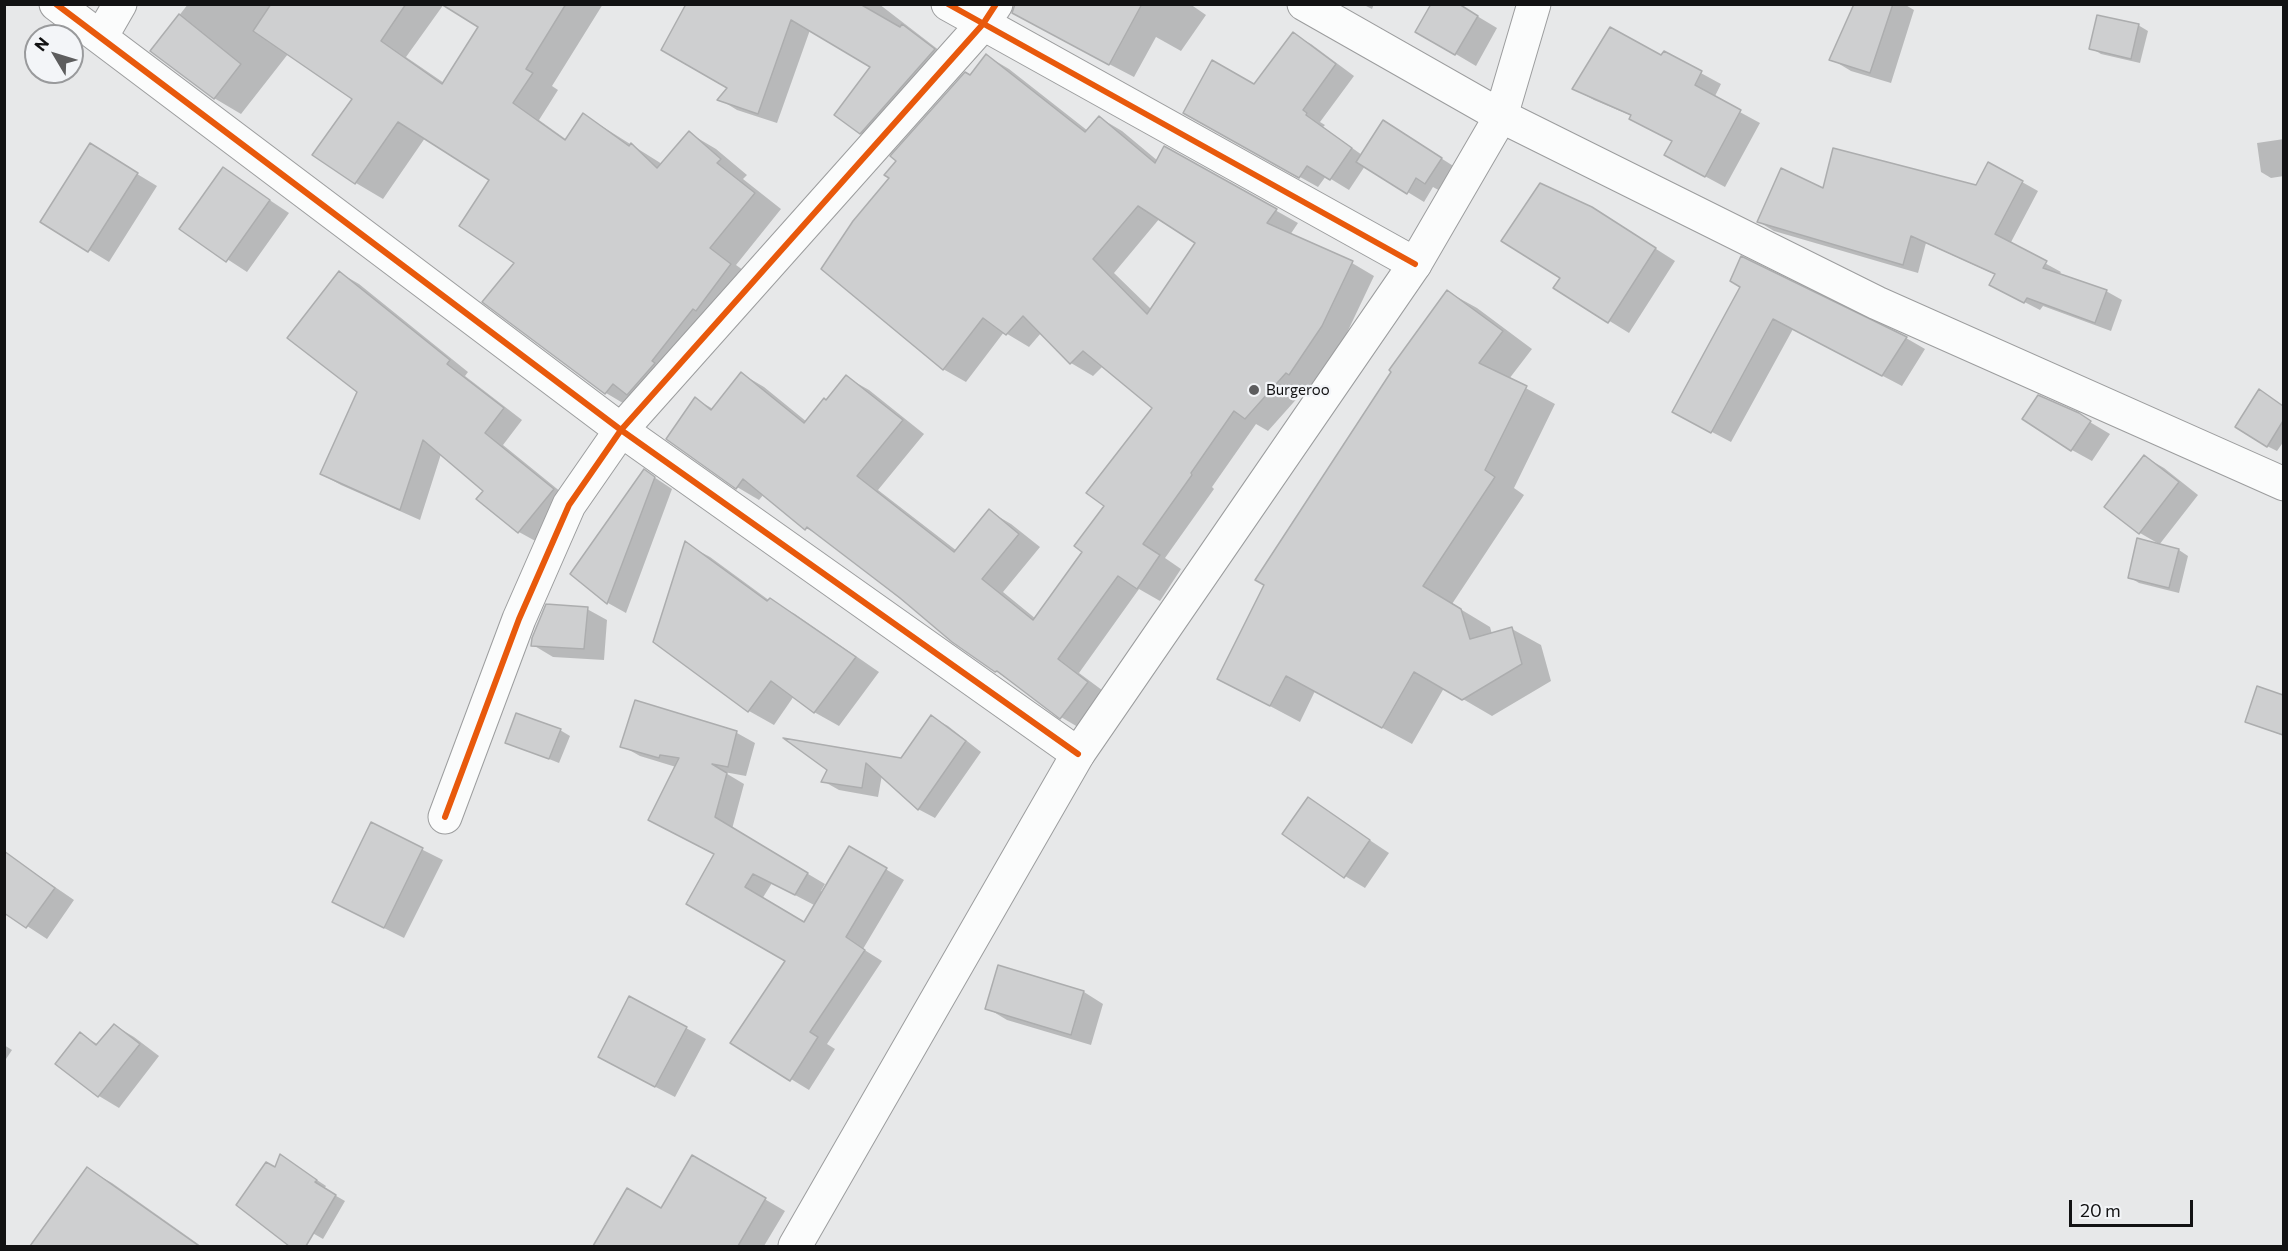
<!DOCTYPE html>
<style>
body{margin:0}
#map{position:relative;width:2288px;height:1251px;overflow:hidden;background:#e7e8e9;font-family:Commissioner,sans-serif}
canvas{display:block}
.frame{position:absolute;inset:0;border:6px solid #121213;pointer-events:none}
.north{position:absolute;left:24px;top:24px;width:60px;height:60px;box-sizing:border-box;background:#f3f5f8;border:2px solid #999a9c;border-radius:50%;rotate:308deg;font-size:16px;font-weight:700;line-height:24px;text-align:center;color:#121213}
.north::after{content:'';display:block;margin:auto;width:21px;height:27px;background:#5d5d5e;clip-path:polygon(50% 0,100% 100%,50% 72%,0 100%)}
.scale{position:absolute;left:2069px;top:1200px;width:124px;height:27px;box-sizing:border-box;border:3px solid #121213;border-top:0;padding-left:8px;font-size:18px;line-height:21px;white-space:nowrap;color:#121213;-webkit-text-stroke:4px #f3f5f8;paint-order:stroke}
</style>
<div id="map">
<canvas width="2288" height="1251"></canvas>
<div class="frame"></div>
<div class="north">N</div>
<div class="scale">20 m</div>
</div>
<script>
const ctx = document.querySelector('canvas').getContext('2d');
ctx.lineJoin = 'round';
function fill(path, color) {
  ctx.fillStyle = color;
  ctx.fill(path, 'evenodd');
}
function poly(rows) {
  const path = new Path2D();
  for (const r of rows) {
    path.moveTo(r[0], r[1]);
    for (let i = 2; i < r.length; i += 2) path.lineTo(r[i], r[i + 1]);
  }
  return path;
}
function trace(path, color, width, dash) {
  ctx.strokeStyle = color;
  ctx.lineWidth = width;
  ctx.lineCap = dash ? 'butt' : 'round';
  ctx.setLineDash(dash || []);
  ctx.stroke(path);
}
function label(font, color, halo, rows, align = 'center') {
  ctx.font = font + ' Commissioner,sans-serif';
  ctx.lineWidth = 4.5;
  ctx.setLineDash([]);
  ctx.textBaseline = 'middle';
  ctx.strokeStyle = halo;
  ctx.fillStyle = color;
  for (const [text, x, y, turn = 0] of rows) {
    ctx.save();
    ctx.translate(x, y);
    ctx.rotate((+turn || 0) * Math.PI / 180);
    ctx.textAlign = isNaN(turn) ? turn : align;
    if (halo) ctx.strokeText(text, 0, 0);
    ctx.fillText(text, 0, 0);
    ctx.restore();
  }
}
const shadow = poly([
 [188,4,444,4,406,57,444,83,480,27,444,4,603,4,552,86,558,90,539,120,567,140,584,115,662,164,689,133,716,149,747,175,743,179,781,209,736,265,757,280,633,409,606,393,484,302,516,263,491,180,425,138,383,199,356,183,315,155,354,98,288,54,241,114,214,98,152,51],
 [688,4,879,4,953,61,879,144,860,133,873,66,810,30,777,123,737,110,719,99,729,87],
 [1016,4,1190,4,1206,15,1181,51,1156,37,1134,77,1038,27],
 [1362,4,1374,4,1372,9],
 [1457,4,1497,28,1476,66,1417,31],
 [1856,4,1904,4,1914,10,1891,83,1851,71,1831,59],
 [2138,25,2148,31,2140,63,2101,54,2091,48],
 [1293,34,1311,44,1354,76,1320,122,1325,125,1323,127,1362,155,1400,132,1458,169,1442,192,1433,187,1424,202,1365,166,1349,190,1326,176,1318,187,1185,113,1255,86],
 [1664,53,1721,84,1714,98,1760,123,1725,187,1686,166,1673,142,1631,119,1632,116,1594,100,1574,89,1662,57],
 [987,56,1009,69,1088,131,1100,118,1122,131,1158,161,1165,148,1298,223,1290,235,1352,263,1374,276,1344,339,1312,387,1309,385,1268,431,1256,424,1212,487,1214,489,1165,558,1181,569,1160,601,1139,589,1079,673,1110,696,1083,730,1061,717,953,641,825,539,806,528,764,494,759,500,737,487,696,399,713,409,742,374,764,387,807,422,827,402,846,377,869,390,924,434,878,490,957,551,989,511,1011,524,1040,547,1003,592,1036,619,1084,551,1154,408,1103,366,1093,376,1071,363,1041,333,1029,347,1004,332,966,382,943,369,971,77],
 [1160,218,1197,243,1152,310,1114,273],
 [2284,139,2284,176,2271,178,2261,172,2257,143],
 [109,157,157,186,109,262,42,221],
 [223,169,289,213,247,272,181,229],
 [2022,182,2038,191,2010,244,2061,272,2059,275,2106,291,2122,300,2111,331,2043,306,2040,310,2007,293,1996,275,1926,243,1918,273,1774,231,1759,222,1824,190,1976,187],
 [1612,221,1675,261,1629,333,1556,288],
 [340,273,359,284,468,372,465,376,522,420,503,445,572,501,539,543,519,532,478,499,485,490,441,454,420,520,341,485,321,474,358,392],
 [1742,286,1906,338,1925,349,1902,386,1793,329,1731,442,1693,422],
 [1448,292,1477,308,1532,349,1509,379,1555,404,1514,488,1524,495,1452,604,1490,627,1492,634,1512,629,1541,645,1551,681,1492,716,1444,688,1412,744,1315,691,1300,722,1219,679],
 [2269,397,2284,407,2284,441,2277,451,2267,446],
 [2078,415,2110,434,2092,461,2072,450],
 [2145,457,2164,468,2198,495,2159,545,2179,550,2188,556,2179,593,2139,583,2129,577,2159,544,2140,533,2106,506],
 [645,471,672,489,626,613,608,603,572,574],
 [686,544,710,557,770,601,795,614,879,672,839,726,814,712,794,696,774,725,749,711,655,641],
 [587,609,607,620,604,660,553,657,533,645],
 [2258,688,2284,697,2284,736,2247,722],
 [636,701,737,733,755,743,746,776,724,772,744,784,732,829,825,884,821,891,823,893,850,848,904,880,863,949,882,961,827,1044,835,1049,809,1090,791,1079,787,960,716,854,676,767,640,756,622,746],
 [772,883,816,906,805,924,762,899],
 [932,717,948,726,981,752,935,818,918,809,882,775,878,797,839,790,823,781,828,770,789,740,901,759],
 [560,730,570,736,559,763,507,742],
 [1308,799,1389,853,1365,888,1345,876],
 [371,824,443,860,404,938,354,913],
 [4,852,74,900,47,939,4,911],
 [1084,992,1103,1004,1091,1045,1007,1020,987,1008],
 [114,1025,134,1037,159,1056,119,1108,99,1096,57,1064,80,1034,99,1045],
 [686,1028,706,1039,675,1097,619,1068],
 [4,1045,12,1050,4,1062],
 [693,1157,785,1211,764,1246,604,1246,597,1242,662,1210],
 [290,1162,326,1186,324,1189,345,1201,323,1239,295,1223,275,1169],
 [87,1169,112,1183,201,1246,33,1246]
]);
const building = poly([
 [271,4,406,4,381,41,442,84,478,27,441,4,566,4,526,69,533,73,513,103,565,140,583,113,629,146,631,143,657,168,689,131,721,159,717,163,755,193,710,248,731,264,696,311,693,309,652,361,655,363,627,395,613,384,605,394,482,302,514,263,459,226,489,180,398,122,355,184,312,155,352,99,253,31,271,4],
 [686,4,860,4,900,27,902,24,935,49,860,134,834,115,870,67,791,20,758,114,717,100,727,88,661,50,686,4],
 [1015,4,1142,4,1109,65,1012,13,1015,4],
 [1431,4,1459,4,1478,16,1455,55,1415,32,1431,4],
 [1854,4,1893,4,1870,73,1829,60,1854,4],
 [179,14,241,64,214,99,150,51,179,14],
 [2097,15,2139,24,2131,59,2089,49,2097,15],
 [1610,27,1661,55,1664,51,1702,71,1695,85,1741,110,1705,177,1664,155,1672,141,1629,119,1631,115,1572,89,1610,27],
 [1293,32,1336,64,1303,110,1307,113,1306,115,1352,148,1330,180,1307,166,1299,178,1183,113,1212,60,1254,84,1293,32],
 [986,54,1085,132,1099,116,1155,163,1164,146,1277,209,1267,223,1353,261,1322,326,1289,375,1286,373,1245,419,1234,411,1191,473,1192,475,1143,544,1160,555,1137,589,1118,576,1058,659,1088,682,1060,719,997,671,995,672,952,642,900,598,807,527,805,530,743,479,736,489,666,439,695,397,711,410,741,372,804,423,824,398,826,400,846,375,903,420,857,476,954,552,989,509,1019,534,982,579,1033,620,1082,552,1074,546,1104,506,1086,493,1152,408,1083,351,1070,364,1023,316,1006,335,983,318,943,370,821,269,853,221,889,178,884,175,896,161,890,156,965,72,970,75,986,54],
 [1138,206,1195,243,1147,314,1093,259,1138,206],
 [1383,120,1442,158,1425,184,1416,178,1407,194,1356,162,1383,120],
 [90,143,138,173,88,252,40,222,90,143],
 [1833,148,1976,185,1988,162,2023,181,1995,234,2047,261,2043,268,2107,290,2095,323,2027,298,2024,303,1989,285,1995,274,1911,236,1903,265,1757,222,1781,168,1823,188,1833,148],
 [223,167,270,200,226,262,179,229,223,167],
 [1540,183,1592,207,1656,248,1608,323,1553,288,1560,278,1501,241,1540,183],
 [1741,256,1907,337,1882,376,1773,319,1711,433,1672,412,1740,287,1730,281,1741,256],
 [339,271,450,360,447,364,504,408,485,433,554,489,518,533,476,499,483,491,423,440,400,510,320,474,357,392,287,338,339,271],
 [1447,290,1503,331,1479,363,1527,386,1485,470,1495,477,1423,586,1461,609,1470,639,1512,627,1522,664,1462,700,1414,672,1382,728,1286,676,1270,706,1217,679,1264,585,1255,580,1391,372,1389,370,1447,290],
 [2259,389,2283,406,2283,421,2267,447,2235,427,2259,389],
 [2038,395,2079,413,2091,421,2071,451,2022,419,2038,395],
 [2144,455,2179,482,2139,534,2104,507,2144,455],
 [644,469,655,477,607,604,570,574,644,469],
 [2137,538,2179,549,2169,588,2128,578,2137,538],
 [685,541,767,601,770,598,856,657,814,713,771,681,748,712,653,642,685,541],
 [546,604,588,607,584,649,531,646,532,638,546,604],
 [2257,686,2283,695,2283,735,2245,722,2257,686],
 [635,700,737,731,728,767,712,764,727,773,715,817,808,873,795,895,753,874,745,887,804,922,849,846,887,868,846,937,865,950,810,1032,818,1037,790,1081,730,1043,785,961,686,904,714,854,648,820,679,758,660,755,659,758,620,747,635,700],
 [516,713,561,729,549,759,505,743,516,713],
 [931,715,966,741,918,810,866,763,862,788,821,782,827,770,783,738,901,758,931,715],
 [1308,797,1370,840,1344,878,1282,834,1308,797],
 [371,822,423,848,384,928,332,902,371,822],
 [4,851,55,888,26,928,4,913,4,851],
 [998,965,1084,991,1071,1035,985,1009,998,965],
 [629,996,687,1027,655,1087,598,1057,629,996],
 [114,1024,140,1044,98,1097,55,1064,80,1032,96,1045,114,1024],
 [280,1154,317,1180,315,1182,336,1195,306,1246,289,1246,236,1205,266,1162,275,1167,280,1154],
 [692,1155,766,1198,738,1246,593,1246,627,1188,661,1208,692,1155],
 [87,1167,199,1246,30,1246,87,1167]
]);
const minor = poly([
 [56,4,621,430,1078,754],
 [948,4,1415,264],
 [1304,4,1501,116,1534,4],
 [101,37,120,4],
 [445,817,519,619,569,505,621,430,983,24,996,4]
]);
const major = poly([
 [795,1246,1078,754,1415,264,1501,116,1877,303,2284,484]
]);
const cycleway = poly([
 [56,4,621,430,1078,754],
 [948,4,1415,264],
 [445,817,519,619,569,505,621,430,983,24,996,4]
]);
const markers = [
 [1254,390,6,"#5d5d5e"]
];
const poiNames = [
 ["Burgeroo",1266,390]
];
fill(shadow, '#0003');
fill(building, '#cecfd0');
trace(building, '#acadae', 1.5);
trace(minor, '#9c9d9e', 35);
trace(major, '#9c9d9e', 35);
trace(minor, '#fbfcfc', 33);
trace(major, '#fbfcfc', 33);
trace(cycleway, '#e8590c', 6);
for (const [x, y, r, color] of markers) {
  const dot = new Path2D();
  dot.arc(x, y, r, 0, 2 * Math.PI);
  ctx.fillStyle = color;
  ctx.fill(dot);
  trace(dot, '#f3f5f8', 2);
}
label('15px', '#121213', '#f3f5f8', poiNames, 'left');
</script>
